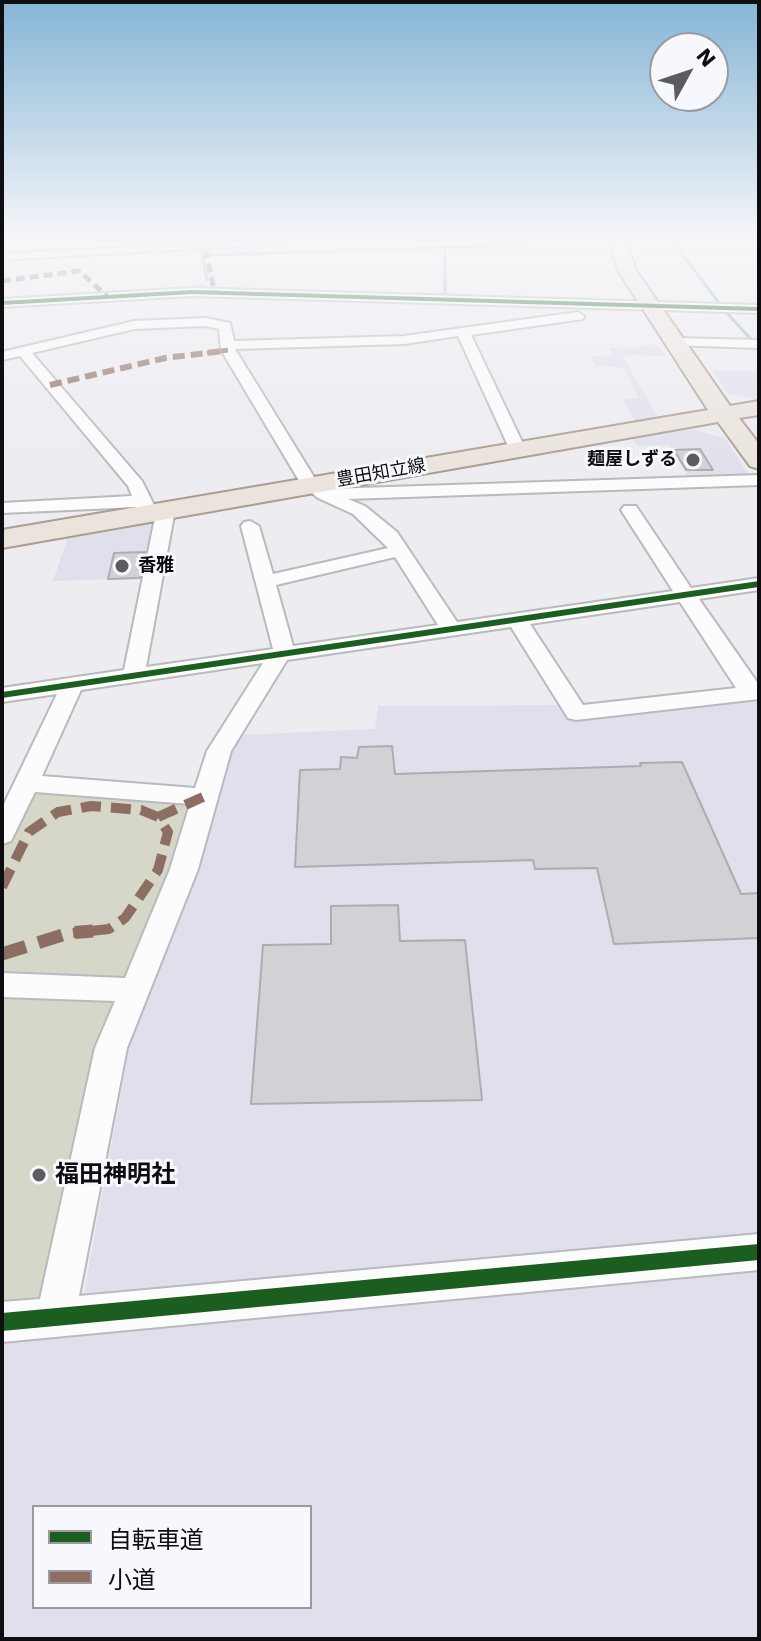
<!DOCTYPE html>
<meta charset="utf-8">
<style>
body{margin:0}
#map{position:relative;width:761px;height:1641px;overflow:hidden;background:#ececf1;font-family:"Work Sans","Noto Sans JP",sans-serif}
canvas{display:block}
.frame{position:absolute;inset:0;border:4px solid #0e0e12;pointer-events:none}
.legend{position:absolute;left:32px;top:1505px;width:280px;height:104px;box-sizing:border-box;background:#f7f7fe;border:2px solid #9a9aa0;margin:0;padding:10px 14px;list-style:none;font-size:24px;color:#0e0e12}
.legend li{display:flex;align-items:center;gap:16px;height:40px}
.legend b{width:40px;border:2px solid #9a9aa0}
.north{position:absolute;left:649px;top:32px;width:80px;height:80px;box-sizing:border-box;background:#f7f7fe;border:2px solid #9a9aa0;border-radius:50%;rotate:50deg;font-size:22px;font-weight:700;line-height:32px;text-align:center;color:#0e0e12}
.north::after{content:'';display:block;margin:auto;width:28px;height:36px;background:#5c5c60;clip-path:polygon(50% 0,100% 100%,50% 72%,0 100%)}
</style>
<div id="map">
<canvas width="761" height="1641"></canvas>
<div class="frame"></div>
<ul class="legend">
<li><b style="height:10px;background:#1b5e20"></b>自転車道</li>
<li><b style="height:10px;background:#8d6e63"></b>小道</li>
</ul>
<div class="north">N</div>
</div>
<script>
const ctx = document.querySelector('canvas').getContext('2d');
ctx.lineJoin = 'round';
function fill(path, color) {
  ctx.fillStyle = color;
  ctx.fill(path, 'evenodd');
}
function poly(rows) {
  const path = new Path2D();
  for (const r of rows) {
    path.moveTo(r[0], r[1]);
    for (let i = 2; i < r.length; i += 2) path.lineTo(r[i], r[i + 1]);
  }
  return path;
}
function trace(path, color, width, dash) {
  ctx.strokeStyle = color;
  ctx.lineWidth = width;
  ctx.lineCap = dash ? 'butt' : 'round';
  ctx.setLineDash(dash || []);
  ctx.stroke(path);
}
function label(font, color, halo, rows, align = 'center') {
  ctx.font = font + ' "Work Sans","Noto Sans JP",sans-serif';
  ctx.lineWidth = 6;
  ctx.setLineDash([]);
  ctx.textBaseline = 'middle';
  ctx.strokeStyle = halo;
  ctx.fillStyle = color;
  for (const [text, x, y, turn = 0] of rows) {
    ctx.save();
    ctx.translate(x, y);
    ctx.rotate((+turn || 0) * Math.PI / 180);
    ctx.textAlign = isNaN(turn) ? turn : align;
    if (halo) ctx.strokeText(text, 0, 0);
    ctx.fillText(text, 0, 0);
    ctx.restore();
  }
}
const built = poly([
 [659,346,666,356,622,355,658,417,635,422,623,399,638,398,624,368,596,366,590,356,612,355,609,349,611,348],
 [711,370,759,371,759,400,727,393],
 [691,429,725,438,750,477,690,479,669,445,638,446,632,438],
 [157,522,146,578,53,581,68,537],
 [759,696,759,1236,82,1304,134,1022,216,803,235,743,241,735,375,729,378,706,560,705,569,718],
 [759,1263,759,1639,2,1639,2,1335],
 [34,1507,310,1507,310,1607,34,1607]
]);
const green = poly([
 [28,786,198,799,131,983,2,977,2,846],
 [2,994,114,997,98,1043,77,1127,40,1306,2,1309]
]);
const stream = poly([
 [669,236,725,311],
 [192,248,201,249,207,280],
 [209,248,211,255,522,245,536,239,592,236],
 [445,248,445,298],
 [726,312,759,348]
]);
const building = poly([
 [700,449,713,470,686,470,674,450,700,449],
 [145,552,140,578,108,579,114,553,145,552],
 [392,746,395,774,641,766,640,763,682,762,741,894,759,893,759,938,614,944,597,868,535,869,533,860,295,867,300,770,340,769,341,757,357,758,359,747,392,746],
 [398,905,400,941,465,940,482,1100,251,1104,263,945,331,944,331,906,398,905]
]);
const street = poly([
 [334,236,406,236,2,260,2,254,334,236],
 [192,288,759,305,759,313,192,296,2,307,2,299,192,288],
 [578,312,584,316,583,319,471,335,526,450,518,455,510,450,458,336,404,344,235,349,314,477,328,489,759,475,759,485,348,499,365,506,397,532,457,622,673,591,621,510,624,506,636,506,691,588,759,578,759,590,699,599,759,685,759,699,576,720,568,718,511,627,287,660,231,751,198,869,127,1048,79,1296,759,1234,759,1270,2,1342,2,1302,40,1299,95,1048,115,1001,2,997,2,973,125,978,170,869,190,804,35,792,11,841,2,844,2,808,57,694,2,702,2,688,124,670,155,518,143,518,137,507,2,513,2,503,132,496,128,486,20,356,2,360,2,352,134,321,206,318,230,323,234,341,404,336,578,312],
 [206,326,219,329,221,350,301,484,318,498,353,514,388,548,273,574,259,526,250,521,244,522,241,526,273,649,146,667,175,510,166,505,157,511,142,481,32,353,134,329,206,326],
 [395,557,438,625,293,646,276,585,395,557],
 [680,602,736,688,583,705,530,624,680,602],
 [263,663,207,751,195,788,42,776,81,690,263,663],
 [674,338,759,340,759,348,669,345,669,339,674,338]
]);
const primary = poly([
 [607,236,623,236,637,272,730,406,759,401,759,415,739,418,759,444,759,469,750,466,718,422,2,548,2,530,708,410,619,272,607,236]
]);
const quietFar3 = poly([
 [202,236,215,293],
 [2,281,79,271,107,296],
 [207,353,228,350]
]);
const quietFar2 = poly([
 [50,385,165,358,223,351]
]);
const quietFar1 = poly([
 [158,817,203,797],
 [2,887,29,832,58,812,91,806,141,810,158,817,168,832,158,870,125,918,109,929,73,933]
]);
const quiet = poly([
 [2,954,69,933,93,931]
]);
const cycleway = poly([
 [192,290,759,307,759,311,192,294,2,305,2,301,192,290],
 [759,581,759,587,2,698,2,692,759,581],
 [759,1244,759,1260,2,1331,2,1313,759,1244]
]);
const markers = [
 [693,460,8,"#5c5c60"],
 [122,566,8,"#5c5c60"],
 [39,1175,8,"#5c5c60"]
];
const farPoinames = [
 ["麺屋しずる",677,460],
 ["香雅",138,566,"left"]
];
const farStreetnames = [
 ["豊田知立線",381,473,-10]
];
const nearPoinames = [
 ["福田神明社",55,1175]
];
fill(built, '#dfe0eb');
fill(green, '#d6d7c9');
trace(stream, '#91b6bb', 3);
fill(building, '#d2d2d6');
trace(building, '#acadb1', 2);
trace(street, '#b9b9be', 4);
trace(primary, '#ac9d92', 4);
fill(street, '#fcfcfd');
fill(primary, '#ebe4dd');
trace(quietFar3, '#8d6e63', 5, [9, 5]);
trace(quietFar2, '#8d6e63', 6, [12, 6]);
trace(quietFar1, '#8d6e63', 10, [20, 10]);
trace(quiet, '#8d6e63', 13, [25, 13]);
fill(cycleway, '#1b5e20');
const sky = ctx.createLinearGradient(0, 0, 0, 466);
sky.addColorStop(0, '#85b5d6');
sky.addColorStop(0.51, '#f6f6f9');
sky.addColorStop(1, '#f6f6f900');
ctx.fillStyle = sky;
ctx.fillRect(0, 0, 761, 466);
for (const [x, y, r, color] of markers) {
  const dot = new Path2D();
  dot.arc(x, y, r, 0, 2 * Math.PI);
  ctx.fillStyle = color;
  ctx.fill(dot);
  trace(dot, '#f7f7fe', 3);
}
label('bold 18px', '#0e0e12', '#f7f7fe', farPoinames, 'right');
label('18px', '#0e0e12', '#f7f7fe', farStreetnames);
label('bold 24px', '#0e0e12', '#f7f7fe', nearPoinames, 'left');
</script>
